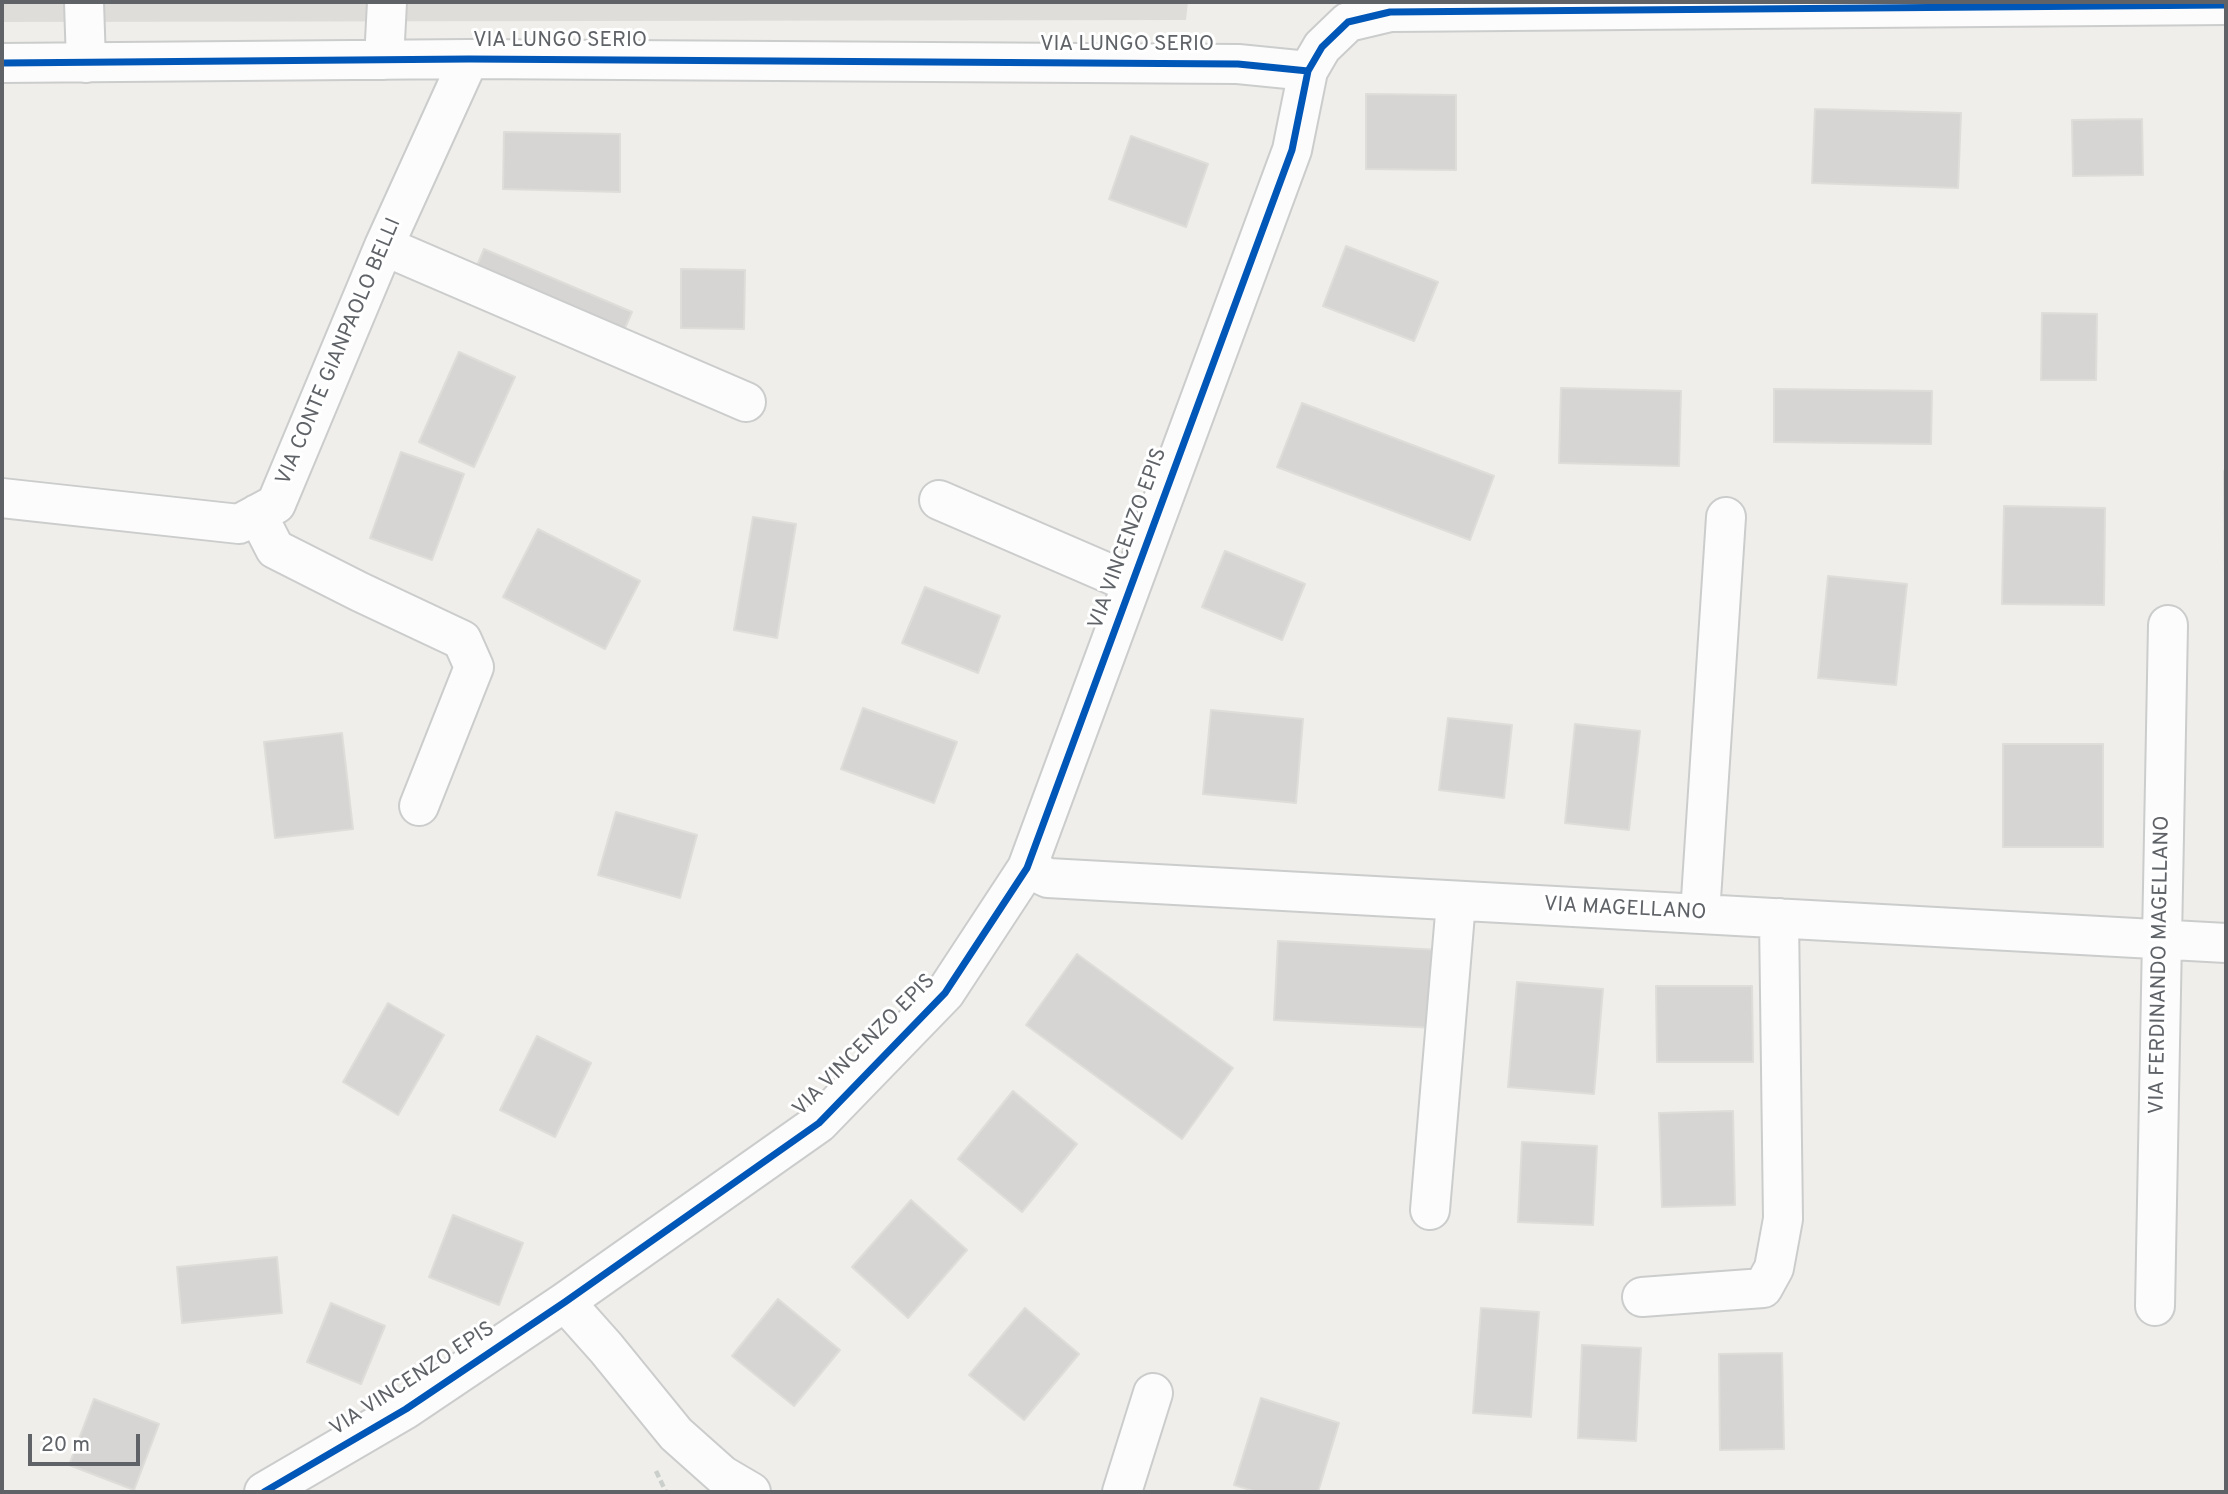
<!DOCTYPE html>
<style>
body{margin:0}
#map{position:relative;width:2228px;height:1494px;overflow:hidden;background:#efeeea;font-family:Overpass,sans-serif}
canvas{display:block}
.frame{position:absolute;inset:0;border:4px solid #5f6368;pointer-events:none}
.scale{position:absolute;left:28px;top:1434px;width:112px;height:32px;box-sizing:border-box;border:4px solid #5f6368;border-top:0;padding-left:9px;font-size:21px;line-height:24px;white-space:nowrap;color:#5f6368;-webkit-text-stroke:5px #fff;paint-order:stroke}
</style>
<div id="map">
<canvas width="2228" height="1494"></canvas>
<div class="frame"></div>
<div class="scale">20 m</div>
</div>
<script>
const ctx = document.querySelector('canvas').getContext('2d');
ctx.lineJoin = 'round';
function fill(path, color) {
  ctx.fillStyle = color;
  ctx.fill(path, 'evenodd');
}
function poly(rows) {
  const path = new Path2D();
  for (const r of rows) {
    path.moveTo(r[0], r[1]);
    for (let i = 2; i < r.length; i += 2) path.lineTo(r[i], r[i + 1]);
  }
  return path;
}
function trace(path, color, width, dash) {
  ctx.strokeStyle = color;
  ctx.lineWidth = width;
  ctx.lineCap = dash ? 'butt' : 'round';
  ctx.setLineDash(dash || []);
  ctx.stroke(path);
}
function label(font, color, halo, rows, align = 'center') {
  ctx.font = font + ' Overpass,sans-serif';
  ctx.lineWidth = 6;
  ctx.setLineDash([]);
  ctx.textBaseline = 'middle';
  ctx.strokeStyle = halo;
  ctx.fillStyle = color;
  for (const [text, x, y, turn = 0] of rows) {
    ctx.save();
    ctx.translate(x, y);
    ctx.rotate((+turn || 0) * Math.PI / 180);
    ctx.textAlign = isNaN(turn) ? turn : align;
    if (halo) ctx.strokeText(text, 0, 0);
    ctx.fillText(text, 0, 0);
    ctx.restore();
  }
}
const industrial = poly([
 [2,2,1188,2,1186,20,2,22]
]);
const building = poly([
 [1366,94,1456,95,1456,170,1366,169,1366,94],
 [1815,109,1961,113,1958,188,1812,183,1815,109],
 [2142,119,2143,175,2073,176,2072,120,2142,119],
 [504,132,620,134,620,192,503,189,504,132],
 [1131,136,1208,164,1186,227,1109,199,1131,136],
 [1346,246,1438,282,1414,341,1323,306,1346,246],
 [484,249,632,312,619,342,471,280,484,249],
 [681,269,745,270,744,329,681,328,681,269],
 [2042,313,2097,314,2096,380,2041,380,2042,313],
 [459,352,515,377,474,467,419,442,459,352],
 [1561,388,1681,391,1679,466,1559,463,1561,388],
 [1774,389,1932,391,1931,444,1774,442,1774,389],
 [1302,403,1494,476,1470,540,1277,467,1302,403],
 [401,452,464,474,432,560,370,538,401,452],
 [2224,471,2226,471,2226,581,2225,581,2224,471],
 [2004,506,2105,508,2104,605,2002,604,2004,506],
 [753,517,796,524,777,638,734,630,753,517],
 [538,529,640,581,605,649,503,597,538,529],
 [1225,551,1305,584,1282,640,1202,607,1225,551],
 [1828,576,1907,584,1896,685,1818,678,1828,576],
 [925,587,1000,616,978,673,902,643,925,587],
 [863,708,957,742,934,803,841,769,863,708],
 [1211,710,1303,719,1296,803,1203,794,1211,710],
 [1448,718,1512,725,1504,798,1439,790,1448,718],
 [1575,724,1640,731,1629,830,1565,823,1575,724],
 [342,733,353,829,275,838,264,742,342,733],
 [2003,744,2103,744,2103,847,2003,847,2003,744],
 [616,812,697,835,680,898,598,875,616,812],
 [1278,941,1440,950,1435,1028,1274,1020,1278,941],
 [1077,954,1233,1068,1182,1139,1026,1025,1077,954],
 [1517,982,1603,989,1594,1094,1508,1087,1517,982],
 [1656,986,1752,986,1753,1062,1657,1062,1656,986],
 [388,1003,444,1035,398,1115,343,1082,388,1003],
 [537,1036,591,1063,555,1137,500,1110,537,1036],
 [1013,1091,1077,1144,1022,1212,958,1159,1013,1091],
 [1733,1111,1735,1205,1662,1207,1659,1113,1733,1111],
 [1522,1142,1597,1146,1593,1225,1518,1222,1522,1142],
 [911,1200,967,1250,908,1318,852,1267,911,1200],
 [453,1215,523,1243,499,1305,429,1277,453,1215],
 [277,1257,282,1313,182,1323,177,1267,277,1257],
 [778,1299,840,1350,794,1406,732,1356,778,1299],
 [331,1303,385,1326,361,1384,307,1362,331,1303],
 [1025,1308,1079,1354,1024,1420,969,1375,1025,1308],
 [1481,1308,1539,1312,1531,1417,1473,1413,1481,1308],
 [1582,1345,1641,1348,1636,1441,1578,1438,1582,1345],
 [1782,1353,1784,1449,1720,1450,1719,1354,1782,1353],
 [1261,1398,1339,1423,1318,1492,1257,1492,1234,1485,1261,1398],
 [94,1399,159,1424,134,1490,69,1465,94,1399]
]);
const path = poly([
 [656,1471,666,1492]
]);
const minor = poly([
 [84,2,86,63],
 [384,60,387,2],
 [2,63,469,59,1238,64,1308,71],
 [384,246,746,402],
 [2,498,239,524,276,504,384,246,469,59],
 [939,500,1131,583],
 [257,514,275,549,360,592,462,640,474,667,419,806],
 [1027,868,1048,878,2226,943],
 [1700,914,1726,517],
 [1430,1210,1456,902],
 [1642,1297,1763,1288,1774,1268,1783,1219,1779,918],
 [565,1302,606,1348,676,1434,722,1475,751,1492],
 [2155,1306,2168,625],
 [264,1492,406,1409,565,1302,819,1123,945,993,1027,868,1292,150,1308,71,1322,47,1348,22,1390,12,2226,5],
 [1122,1492,1153,1393]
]);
const cycleway = poly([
 [2,63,469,59,1238,64,1308,71],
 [264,1492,406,1409,565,1302,819,1123,945,993,1027,868,1292,150,1308,71,1322,47,1348,22,1390,12,2226,5]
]);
const streetNames = [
 ["VIA LUNGO SERIO",560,42],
 ["VIA LUNGO SERIO",1127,46],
 ["VIA CONTE GIANPAOLO BELLI",340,352,-67],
 ["VIA VINCENZO EPIS",1129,539,-70],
 ["VIA MAGELLANO",1625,910,3],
 ["VIA FERDINANDO MAGELLANO",2161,965,-89],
 ["VIA VINCENZO EPIS",865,1046,-45],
 ["VIA VINCENZO EPIS",413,1380,-33]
];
fill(industrial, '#dfddda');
fill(building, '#d6d5d3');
trace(building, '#deddd9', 2);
trace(minor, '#cbcccc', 42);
trace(path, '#cacfcc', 4.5, [7, 3.5]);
trace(minor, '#fdfcfc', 38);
trace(cycleway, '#0057b8', 7);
label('21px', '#5f6368', '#fff', streetNames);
</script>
